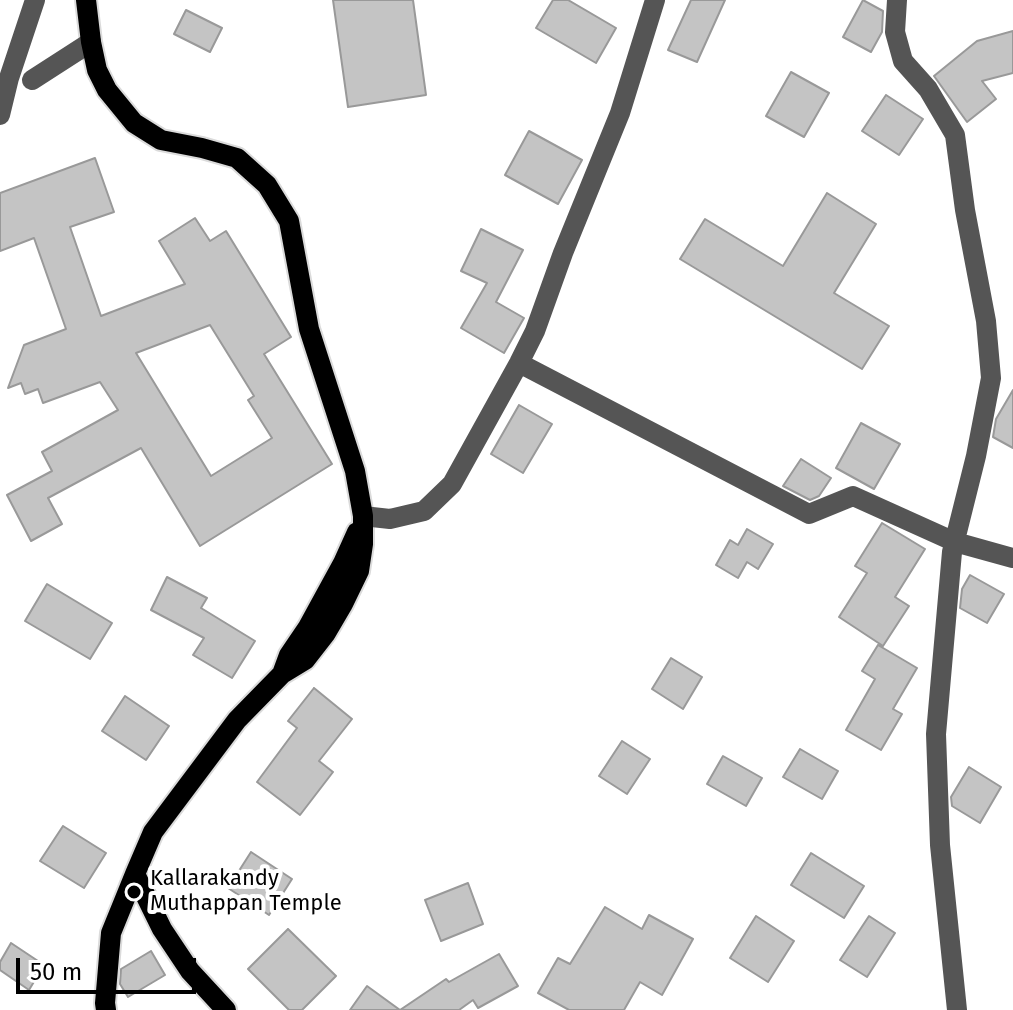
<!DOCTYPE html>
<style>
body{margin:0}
#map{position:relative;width:1013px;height:1010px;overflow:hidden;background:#fff;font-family:"Fira Sans",sans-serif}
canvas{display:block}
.scale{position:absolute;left:16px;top:958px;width:180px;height:36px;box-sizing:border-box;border:4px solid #000;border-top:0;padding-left:10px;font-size:24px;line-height:28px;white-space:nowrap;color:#000;-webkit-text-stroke:6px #fff;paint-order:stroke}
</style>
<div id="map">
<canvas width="1013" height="1010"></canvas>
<div class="scale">50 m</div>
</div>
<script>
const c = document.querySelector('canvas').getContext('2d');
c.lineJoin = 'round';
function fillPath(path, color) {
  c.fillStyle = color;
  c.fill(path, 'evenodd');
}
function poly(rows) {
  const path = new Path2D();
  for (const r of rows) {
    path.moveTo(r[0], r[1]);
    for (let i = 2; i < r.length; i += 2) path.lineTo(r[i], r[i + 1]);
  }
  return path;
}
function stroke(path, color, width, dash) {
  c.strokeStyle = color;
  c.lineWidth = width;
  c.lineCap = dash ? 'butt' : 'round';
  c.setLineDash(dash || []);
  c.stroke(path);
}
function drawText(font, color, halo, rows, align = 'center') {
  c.font = font + ' "Fira Sans",sans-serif';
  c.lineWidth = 8;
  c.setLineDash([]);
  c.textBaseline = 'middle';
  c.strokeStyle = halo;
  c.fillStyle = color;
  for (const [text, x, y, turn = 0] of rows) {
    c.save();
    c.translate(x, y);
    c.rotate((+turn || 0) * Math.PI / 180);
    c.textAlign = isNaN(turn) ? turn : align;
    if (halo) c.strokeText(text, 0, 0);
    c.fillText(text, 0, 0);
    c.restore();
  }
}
const building = poly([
 [333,0,413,0,426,95,348,107,333,0],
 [553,0,568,0,616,28,596,63,536,28,553,0],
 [691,0,725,0,697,62,668,50,691,0],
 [863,0,883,11,882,32,871,52,843,37,863,0],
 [186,10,222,28,210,52,174,34,186,10],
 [1013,31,1013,73,982,81,996,99,967,122,934,76,977,41,1013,31],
 [791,72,829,93,804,137,766,116,791,72],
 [886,95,923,119,899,155,862,131,886,95],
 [529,131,582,160,558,204,505,175,529,131],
 [95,158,114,212,70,227,101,316,185,284,159,241,195,218,210,241,226,231,291,337,264,354,332,464,200,546,141,448,48,498,62,524,31,541,7,495,52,471,42,452,118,410,100,382,43,403,38,389,25,394,21,383,8,388,24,345,66,329,34,238,0,251,0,193,95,158],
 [210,325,254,396,248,400,272,438,211,476,136,353,210,325],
 [827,193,876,224,834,293,889,326,862,369,680,259,705,219,783,266,827,193],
 [481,229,523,250,496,302,524,318,504,353,461,328,487,283,461,271,481,229],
 [1013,390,1013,448,993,437,996,419,1013,390],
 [519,405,552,424,523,473,491,454,519,405],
 [861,423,900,444,874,489,836,468,861,423],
 [801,459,831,478,819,496,810,500,783,486,801,459],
 [882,523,925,549,895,597,909,606,883,646,839,617,867,573,855,566,882,523],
 [747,529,773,544,758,569,747,562,738,578,716,565,730,540,738,545,747,529],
 [970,575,1004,594,987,623,960,608,962,589,970,575],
 [167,577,207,598,201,608,255,641,232,678,193,655,204,638,151,610,167,577],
 [47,584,112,623,90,659,25,621,47,584],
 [878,645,917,668,893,709,902,714,881,750,846,730,875,679,862,671,878,645],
 [671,658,702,677,683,709,652,689,671,658],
 [314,688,352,719,319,761,333,772,300,815,257,782,297,728,288,721,314,688],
 [125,696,169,726,146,760,102,731,125,696],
 [622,741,650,759,627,794,599,776,622,741],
 [800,749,838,771,822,799,783,777,800,749],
 [723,756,762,778,746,806,707,784,723,756],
 [969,767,1001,787,980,823,952,806,951,797,969,767],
 [63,826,106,853,84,888,40,861,63,826],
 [251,852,292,879,269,915,228,888,251,852],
 [811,853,864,886,844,918,791,885,811,853],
 [468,883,483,924,441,941,425,900,468,883],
 [605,907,642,929,649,915,693,939,662,995,640,982,624,1010,569,1010,538,993,558,958,570,964,605,907],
 [756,916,794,941,768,982,730,958,756,916],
 [869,916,895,933,867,977,840,960,869,916],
 [288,929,336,976,302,1010,289,1010,248,969,288,929],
 [11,943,44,965,29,990,0,970,0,962,11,943],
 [151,951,165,975,128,997,120,984,121,969,151,951],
 [499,954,518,986,478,1008,473,1000,459,1010,350,1010,367,986,400,1010,446,979,449,982,499,954]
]);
fillPath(building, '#c4c4c4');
stroke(building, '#999', 2);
const major = poly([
 [86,0,91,42,97,70,107,90,134,123,161,140,202,148,237,158,267,185,289,221,309,329,355,471,363,516,363,544,359,571,343,604,326,633,305,660,282,674],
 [106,1010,105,1003,111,933,135,874],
 [226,1010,190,971,162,929,135,874,153,832,237,720,282,674,289,655,308,627,343,563,357,532]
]);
stroke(major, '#dbdbdb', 24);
stroke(poly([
 [897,0,895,32,903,61,928,89,955,135,965,210,986,321,991,378,976,456,952,552,936,734,940,845,957,1010],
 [32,80,91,42],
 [0,115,9,78,35,0],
 [519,363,809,514,853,496,955,542,1013,558],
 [363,516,390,519,424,511,452,484,519,363,535,331,563,253,620,113,655,0]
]), '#555', 20);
stroke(major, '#000', 20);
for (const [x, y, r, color] of [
 [134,892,8,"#000"]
]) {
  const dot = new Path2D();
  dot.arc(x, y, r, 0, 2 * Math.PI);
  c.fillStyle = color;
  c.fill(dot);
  stroke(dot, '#fff', 3);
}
drawText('22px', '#000', '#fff', [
 ["Kallarakandy",150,879],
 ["Muthappan Temple",150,904]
], 'left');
</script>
